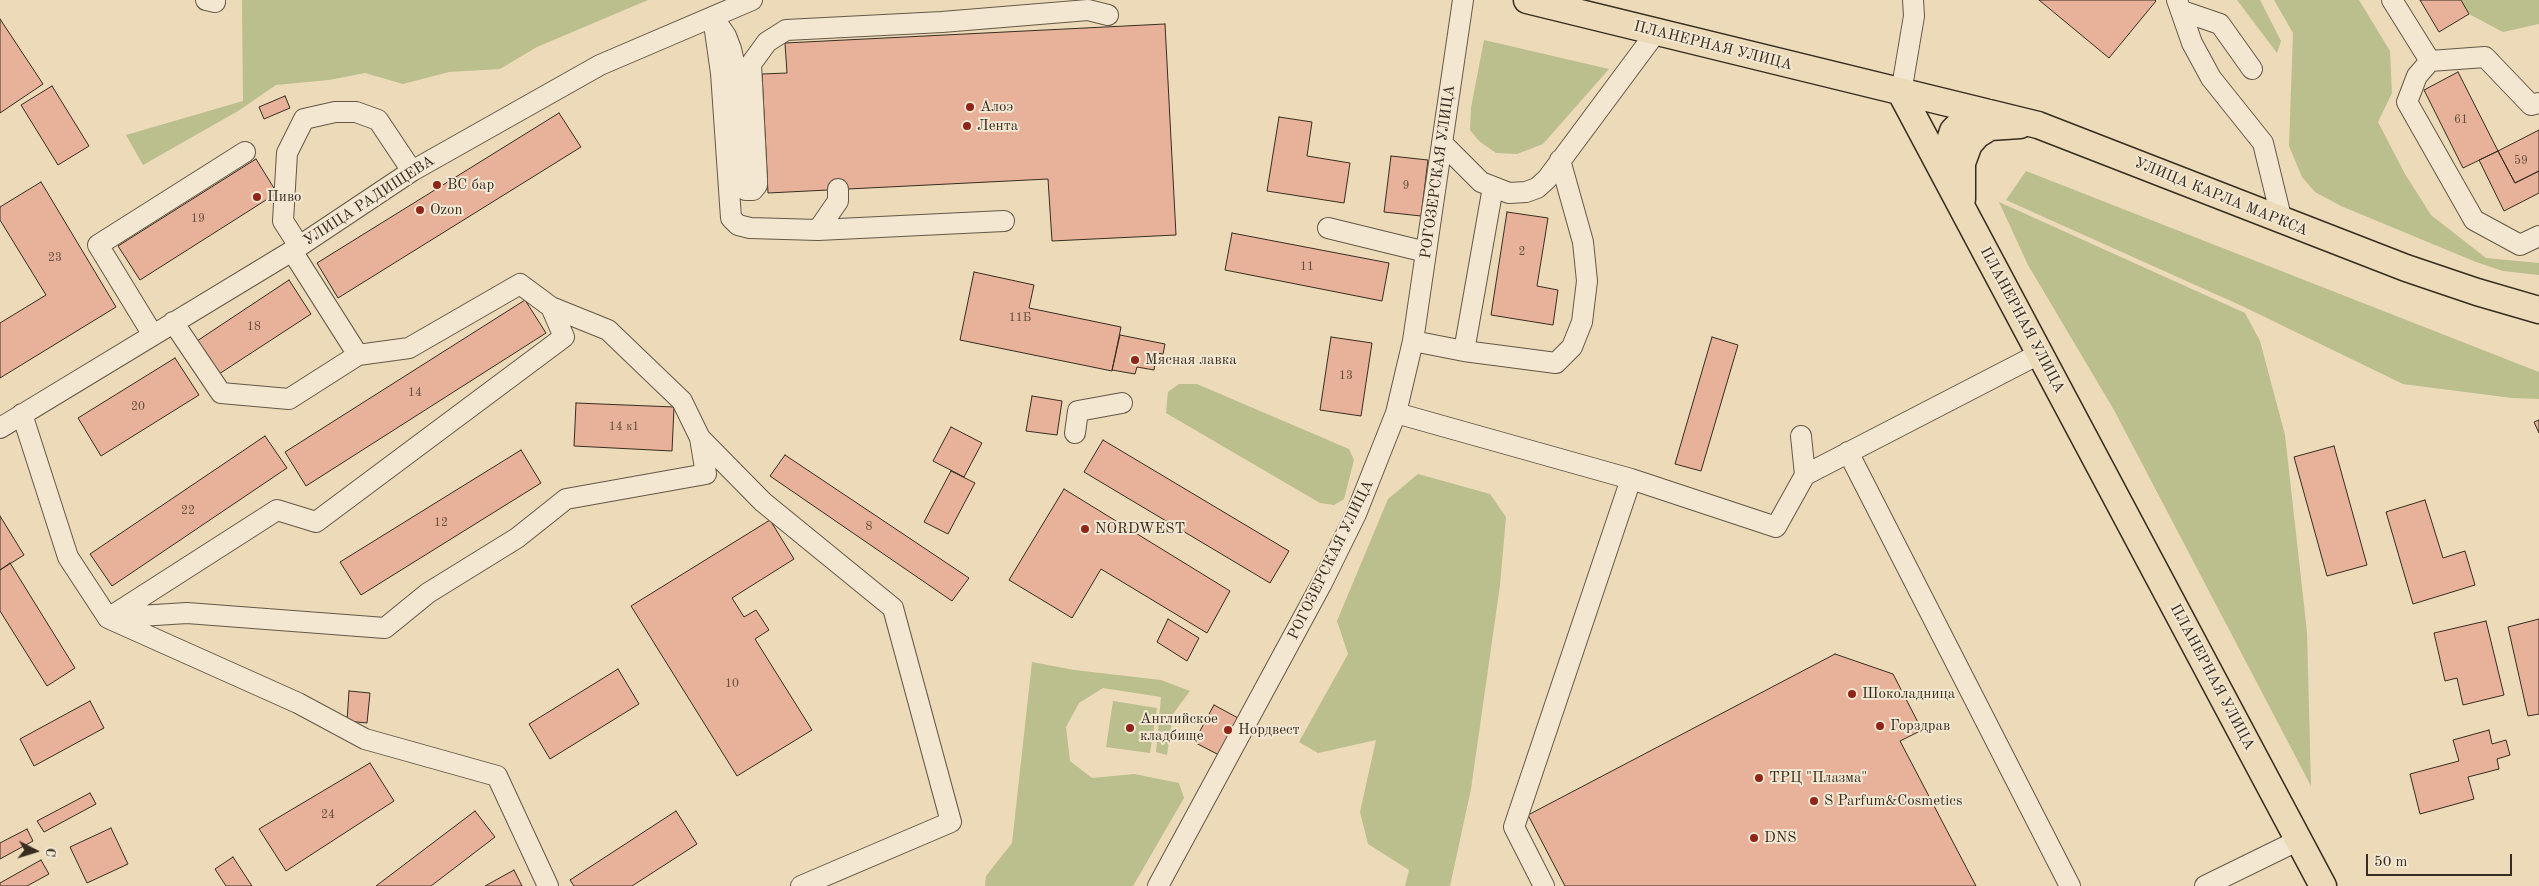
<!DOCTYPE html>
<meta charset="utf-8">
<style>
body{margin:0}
#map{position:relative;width:2539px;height:886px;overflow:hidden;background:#ecdab9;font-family:"Old Standard TT",serif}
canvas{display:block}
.north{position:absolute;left:10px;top:826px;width:50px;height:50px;-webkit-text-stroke:4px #f3e7d2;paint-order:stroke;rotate:95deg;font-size:14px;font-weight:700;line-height:20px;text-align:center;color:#362d20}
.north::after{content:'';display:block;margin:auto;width:18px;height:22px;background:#362d20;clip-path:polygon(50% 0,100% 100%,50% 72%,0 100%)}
.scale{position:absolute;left:2366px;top:854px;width:146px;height:22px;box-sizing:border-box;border:2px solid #362d20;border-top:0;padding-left:6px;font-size:15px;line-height:18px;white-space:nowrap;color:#362d20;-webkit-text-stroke:4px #f3e7d2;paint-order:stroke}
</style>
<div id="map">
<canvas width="2539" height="886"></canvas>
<div class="north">С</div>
<div class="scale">50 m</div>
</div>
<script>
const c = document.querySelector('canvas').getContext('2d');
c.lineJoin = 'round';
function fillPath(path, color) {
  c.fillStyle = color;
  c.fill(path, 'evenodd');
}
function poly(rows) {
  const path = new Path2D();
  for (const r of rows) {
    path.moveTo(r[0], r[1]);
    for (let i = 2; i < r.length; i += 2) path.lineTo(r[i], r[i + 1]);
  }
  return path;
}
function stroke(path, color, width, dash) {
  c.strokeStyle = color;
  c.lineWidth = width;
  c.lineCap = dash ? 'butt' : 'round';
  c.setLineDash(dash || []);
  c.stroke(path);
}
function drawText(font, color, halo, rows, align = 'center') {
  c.font = font + ' "Old Standard TT",serif';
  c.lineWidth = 4;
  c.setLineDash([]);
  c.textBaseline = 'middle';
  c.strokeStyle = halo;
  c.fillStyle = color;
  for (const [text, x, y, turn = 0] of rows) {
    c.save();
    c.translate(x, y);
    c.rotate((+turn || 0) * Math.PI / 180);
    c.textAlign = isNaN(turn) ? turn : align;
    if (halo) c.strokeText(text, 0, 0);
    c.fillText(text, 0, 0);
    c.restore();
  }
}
fillPath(poly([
 [242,0,648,0,537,47,500,69,449,72,403,84,365,73,329,80,276,85,238,111,143,165,126,135,243,101],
 [2237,0,2260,0,2281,41,2277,53],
 [2274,0,2359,0,2390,51,2392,93,2378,122,2405,174,2431,215,2486,258,2539,263,2539,275,2503,271,2476,262,2341,206,2315,192,2302,177,2289,146,2293,33],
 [2461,0,2539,0,2539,24,2503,32,2469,14],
 [1484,40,1609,69,1543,144,1517,154,1496,153,1479,141,1470,130,1471,108],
 [2026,171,2539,372,2539,399,2512,398,2403,384,2242,306,2006,200],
 [1999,202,2245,313,2260,341,2285,435,2307,632,2311,786,2114,410,2028,265],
 [1179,384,1197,384,1349,449,1354,460,1344,499,1334,505,1320,503,1166,413,1168,392],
 [1418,474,1490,494,1506,517,1500,585,1471,789,1450,886,1405,886,1409,870,1368,844,1360,812,1376,740,1318,753,1299,742,1348,654,1337,621,1388,499],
 [1032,662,1074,670,1161,680,1190,691,1173,714,1167,755,1156,752,1161,697,1103,688,1079,703,1066,727,1070,761,1092,778,1134,774,1179,783,1184,798,1133,886,985,886,986,876,1012,843],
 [1113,701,1157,708,1150,753,1106,747]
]), '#bbbe8d');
const building = poly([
 [2039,0,2155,0,2156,1,2109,58,2039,0],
 [2420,0,2461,0,2469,14,2439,32,2420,0],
 [0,19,43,84,0,113,0,19],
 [1165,24,1176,235,1052,241,1048,179,768,193,762,74,787,73,785,43,1165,24],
 [2458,72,2498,151,2463,168,2424,90,2458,72],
 [52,86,89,146,58,165,21,105,52,86],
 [285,96,290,108,264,119,259,107,285,96],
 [559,113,581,147,338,298,317,263,559,113],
 [1279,117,1312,122,1307,156,1350,163,1344,203,1267,191,1279,117],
 [2539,130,2539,171,2515,183,2498,151,2539,130],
 [2498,151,2515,183,2539,171,2539,193,2504,211,2479,160,2498,151],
 [1391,156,1428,160,1421,216,1384,212,1391,156],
 [256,159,277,193,140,280,118,246,256,159],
 [41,182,116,307,0,378,0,323,46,295,0,220,0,207,41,182],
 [1507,212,1548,218,1537,286,1558,290,1553,325,1491,315,1507,212],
 [1232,233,1389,263,1382,301,1225,270,1232,233],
 [974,272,1034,285,1029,308,1121,327,1112,371,960,340,974,272],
 [289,280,311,314,219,374,197,341,289,280],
 [525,300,546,333,306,486,285,452,525,300],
 [1120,335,1165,344,1163,354,1157,353,1154,370,1137,367,1135,374,1112,370,1120,335],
 [1331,337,1372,343,1361,416,1320,410,1331,337],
 [1712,337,1738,345,1701,471,1675,464,1712,337],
 [175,358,199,395,101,456,78,418,175,358],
 [1032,396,1062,401,1057,435,1026,431,1032,396],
 [576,403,674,407,672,451,574,446,576,403],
 [2539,420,2539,433,2534,422,2539,420],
 [951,427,982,443,964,477,933,461,951,427],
 [265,436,287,468,112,586,90,554,265,436],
 [1103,440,1289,551,1270,583,1084,472,1103,440],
 [2334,446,2367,565,2327,576,2294,457,2334,446],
 [521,450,541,483,361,595,340,562,521,450],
 [785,455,969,578,952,601,770,476,785,455],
 [951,471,975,483,948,534,924,522,951,471],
 [1064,489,1230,591,1207,633,1101,569,1072,618,1009,580,1064,489],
 [2425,500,2443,558,2465,551,2475,585,2413,604,2386,512,2425,500],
 [0,516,24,555,0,570,0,516],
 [770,520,794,559,732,598,744,617,756,610,769,630,755,639,812,730,737,776,631,606,770,520],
 [10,563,75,668,47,686,0,611,0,570,10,563],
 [1168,619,1199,638,1187,661,1157,642,1168,619],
 [2539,619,2539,714,2528,716,2508,627,2539,619],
 [2486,621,2504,695,2463,705,2457,678,2445,681,2434,633,2486,621],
 [1835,654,1893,674,1922,730,1900,741,1976,886,1565,886,1528,815,1835,654],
 [618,669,639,704,550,759,529,724,618,669],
 [349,691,370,693,367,723,347,721,349,691],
 [90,701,104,728,34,766,20,739,90,701],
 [1214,705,1238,718,1219,755,1194,742,1214,705],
 [2489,730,2492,744,2506,740,2510,755,2497,759,2499,769,2468,777,2474,799,2420,814,2410,774,2459,761,2453,740,2489,730],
 [370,763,394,801,286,871,259,829,370,763],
 [90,793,96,804,44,832,37,821,90,793],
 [475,811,495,837,431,886,376,886,475,811],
 [676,811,697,844,632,886,574,886,570,880,676,811],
 [111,828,128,864,87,883,70,847,111,828],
 [27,829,33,841,0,859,0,843,27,829],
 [233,857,252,886,226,886,215,869,233,857],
 [41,860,49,874,27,886,0,886,0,883,41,860],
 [514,870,522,886,485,886,514,870]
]);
fillPath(building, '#e8b29a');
stroke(building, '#362d20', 1);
const minor = poly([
 [206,0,215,2,215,0],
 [2177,0,2192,43,2211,78,2263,143,2282,221],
 [2392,0,2430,61,2417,76,2407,102,2474,220,2520,245,2539,236],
 [2182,11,2220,24,2252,69],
 [2430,61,2485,57,2531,105,2539,103],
 [1901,93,1914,16,1913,0],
 [1442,143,1481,182,1509,193,1526,192,1537,188,1547,179,1657,31],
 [1493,187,1464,351,1556,363,1572,347,1582,322,1587,281,1583,242,1560,160],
 [838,189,838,201,818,230,750,228,738,225,731,218,721,73,713,17,726,36,731,49,735,67,743,184,746,190,753,190,757,185,757,179,751,64,767,42,786,30,942,22,1088,10,1108,15],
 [1328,228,1426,252],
 [818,230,1004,221],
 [299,246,283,221,287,153,304,119,335,112,356,112,378,120,412,171],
 [292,251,358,355],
 [153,335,98,245,245,152],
 [1413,341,1464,351],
 [1396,413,1631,479,1776,527,1805,475,2039,354],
 [22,414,68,557,108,618,298,703,365,739,497,776,548,886],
 [0,428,292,251,412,171,600,65,752,0],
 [1075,433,1078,411,1122,403],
 [1801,436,1805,475],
 [700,438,763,502,893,608,951,822,801,886],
 [1848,452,2070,886],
 [110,617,277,510,316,522,564,337,551,307],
 [108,618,187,613,385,628,428,593,517,538,566,499,706,474,700,438,682,401,608,330,551,307,520,284,409,348,358,355,289,399,221,393,173,322],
 [1158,886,1322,583,1356,514,1396,413,1413,341,1463,0],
 [1544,886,1514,827,1631,479],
 [2205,886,2299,840]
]);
const major = poly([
 [1527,0,2038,125,2406,268,2477,292,2539,310],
 [1901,93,2323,886],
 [1949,177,1944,159,1953,131,1968,116,1985,112],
 [1962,199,1962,163,1969,144,1977,135,1990,127,2020,125]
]);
stroke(minor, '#645846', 22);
stroke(major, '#362d20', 29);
stroke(minor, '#f3e7d2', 20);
stroke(major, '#ecdab9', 26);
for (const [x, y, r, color] of [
 [970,107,5,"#8f2418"],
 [967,126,5,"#8f2418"],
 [437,185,5,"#8f2418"],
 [257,197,5,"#8f2418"],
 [420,210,5,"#8f2418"],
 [1135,360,5,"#8f2418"],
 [1085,529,5,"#8f2418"],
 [1852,694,5,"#8f2418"],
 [1880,726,5,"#8f2418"],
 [1130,728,5,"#8f2418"],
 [1228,730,5,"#8f2418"],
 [1759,778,5,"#8f2418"],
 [1814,801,5,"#8f2418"],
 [1754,838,5,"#8f2418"]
]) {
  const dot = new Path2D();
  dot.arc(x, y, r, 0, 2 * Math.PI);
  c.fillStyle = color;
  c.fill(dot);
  stroke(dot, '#f3e7d2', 2);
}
drawText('12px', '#624e3e', null, [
 ["61",2461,120],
 ["59",2521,161],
 ["9",1406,186],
 ["19",198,219],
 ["2",1522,252],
 ["23",55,258],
 ["11",1307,267],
 ["11Б",1020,318],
 ["18",254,327],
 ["13",1346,376],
 ["14",415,393],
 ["20",138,407],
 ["14 к1",624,427],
 ["22",188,511],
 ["12",441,523],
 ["8",869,527],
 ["10",732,684],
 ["24",328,815]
]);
drawText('15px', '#362d20', '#f3e7d2', [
 ["ПЛАНЕРНАЯ УЛИЦА",1713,46,14],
 ["РОГОЗЕРСКАЯ УЛИЦА",1438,172,-82],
 ["УЛИЦА КАРЛА МАРКСА",2221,197,22],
 ["УЛИЦА РАДИЩЕВА",369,201,-33],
 ["ПЛАНЕРНАЯ УЛИЦА",2022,320,62],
 ["РОГОЗЕРСКАЯ УЛИЦА",1331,560,-64],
 ["ПЛАНЕРНАЯ УЛИЦА",2212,677,62]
]);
drawText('15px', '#362d20', '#f3e7d2', [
 ["Алоэ",980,107],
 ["Лента",977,126],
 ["BC бар",447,185],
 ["Пиво",267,197],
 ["Ozon",430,210],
 ["Мясная лавка",1145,360],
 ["NORDWEST",1095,529],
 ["Шоколадница",1862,694],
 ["Английское",1140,719],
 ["кладбище",1140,736],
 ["Горздрав",1890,726],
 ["Нордвест",1238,730],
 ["ТРЦ \"Плазма\"",1769,778],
 ["S Parfum&Cosmetics",1824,801],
 ["DNS",1764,838]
], 'left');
</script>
